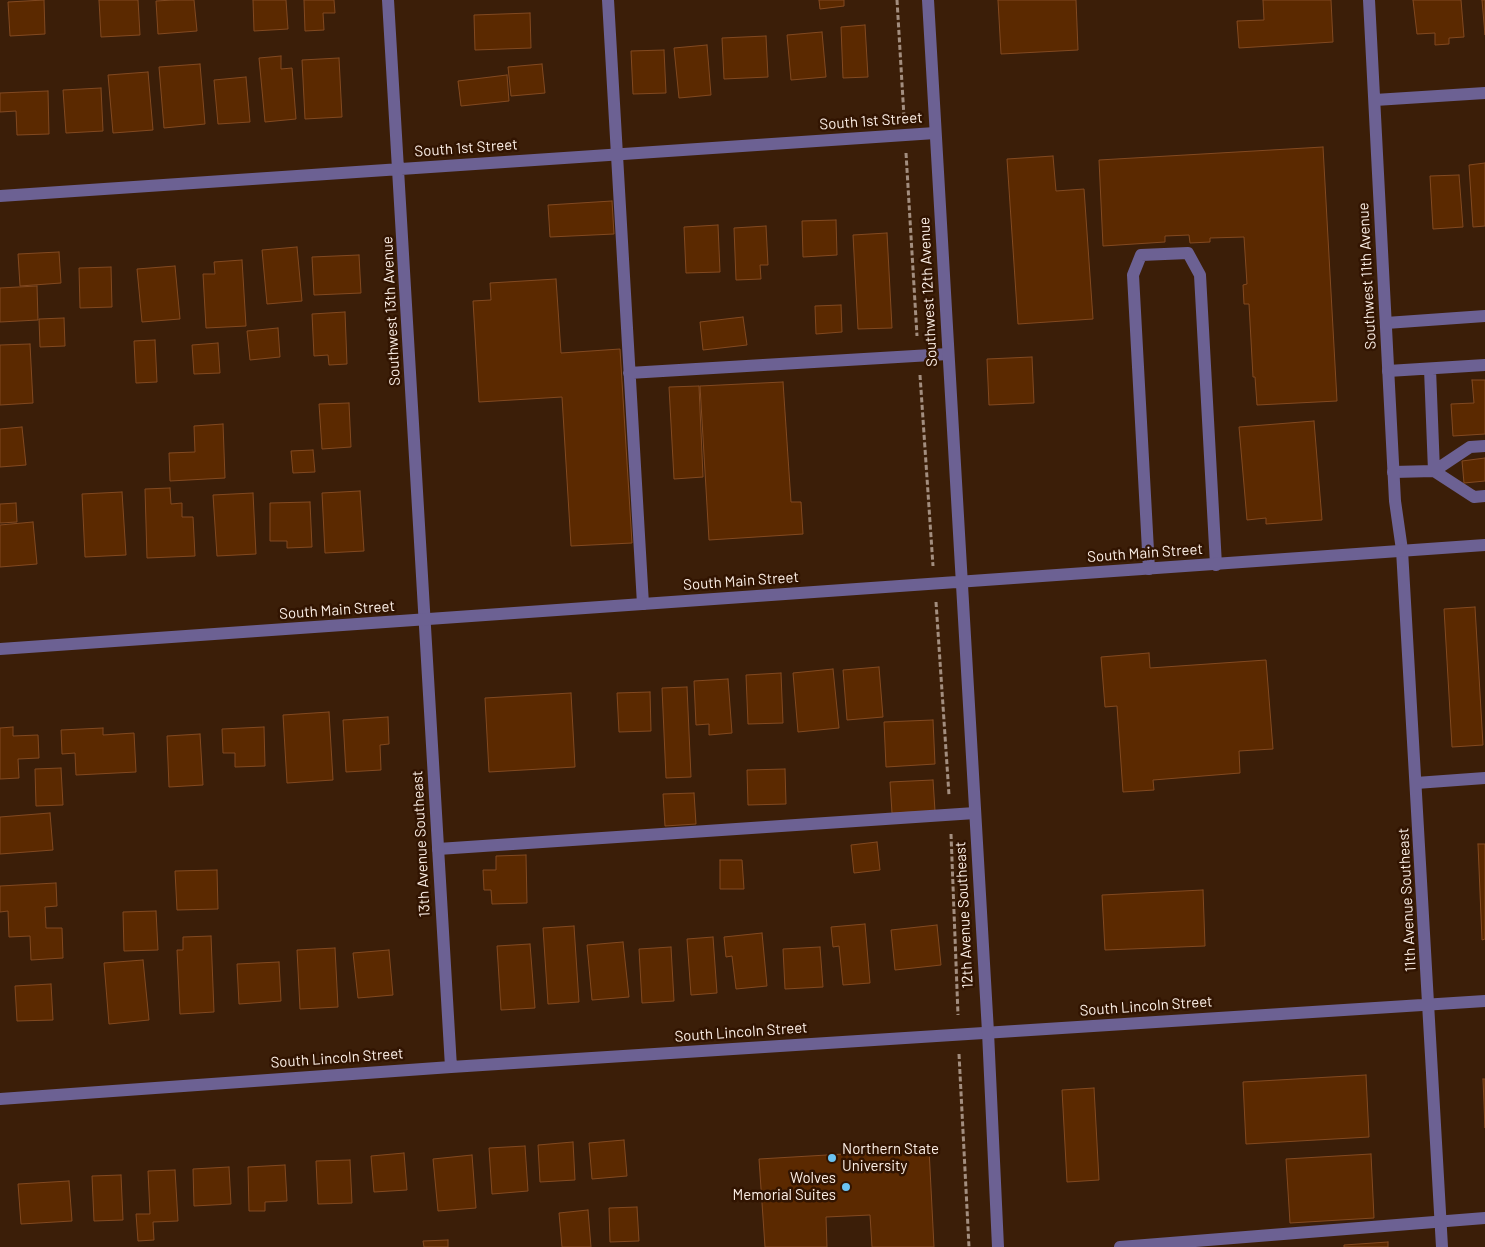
<!DOCTYPE html>
<style>
body{margin:0}
canvas{display:block;background:#3b1e08}
</style>
<canvas width="1485" height="1247"></canvas>
<script>
const c = document.querySelector('canvas').getContext('2d');
c.lineJoin = 'round';
function fillPath(path, color) {
  c.fillStyle = color;
  c.fill(path, 'evenodd');
}
function poly(rows) {
  const path = new Path2D();
  for (const r of rows) {
    path.moveTo(r[0], r[1]);
    for (let i = 2; i < r.length; i += 2) path.lineTo(r[i], r[i + 1]);
  }
  return path;
}
function stroke(path, color, width, dash) {
  c.strokeStyle = color;
  c.lineWidth = width;
  c.lineCap = dash ? 'butt' : 'round';
  c.setLineDash(dash || []);
  c.stroke(path);
}
function drawText(font, color, halo, rows, align = 'center') {
  c.font = font + ' Barlow,sans-serif';
  c.lineWidth = 5;
  c.setLineDash([]);
  c.textBaseline = 'middle';
  c.strokeStyle = halo;
  c.fillStyle = color;
  for (const [text, x, y, turn = 0] of rows) {
    c.save();
    c.translate(x, y);
    c.rotate((+turn || 0) * Math.PI / 180);
    c.textAlign = isNaN(turn) ? turn : align;
    if (halo) c.strokeText(text, 0, 0);
    c.fillText(text, 0, 0);
    c.restore();
  }
}
const building = poly([
 [44,0,45,34,10,36,8,2,44,0],
 [99,0,138,0,140,35,101,37,99,0],
 [173,0,194,0,197,31,158,34,156,1,173,0],
 [253,0,286,0,288,29,254,31,253,0],
 [304,0,334,0,335,13,323,13,324,30,305,31,304,0],
 [819,0,844,0,844,6,820,9,819,0],
 [998,0,1076,0,1078,50,1001,54,998,0],
 [1263,0,1331,0,1333,42,1239,48,1237,21,1264,20,1263,0],
 [1413,0,1461,0,1464,37,1449,38,1449,44,1435,45,1435,33,1417,34,1413,0],
 [1482,0,1485,0,1485,35,1482,0],
 [530,13,531,48,475,50,474,15,530,13],
 [865,25,868,77,843,78,841,27,865,25],
 [822,32,826,77,791,80,787,35,822,32],
 [766,36,768,77,724,79,722,38,766,36],
 [707,45,711,95,679,98,674,48,707,45],
 [664,50,666,93,633,94,631,51,664,50],
 [281,56,281,69,292,68,296,119,265,122,259,58,281,56],
 [339,58,342,117,305,119,302,60,339,58],
 [200,64,205,124,164,128,159,67,200,64],
 [542,64,545,93,511,96,508,67,542,64],
 [148,72,153,130,113,133,108,75,148,72],
 [507,75,509,101,461,106,458,81,507,75],
 [246,77,250,122,218,124,214,80,246,77],
 [101,88,103,131,66,133,63,90,101,88],
 [48,91,49,134,17,135,16,111,0,112,0,93,48,91],
 [1323,147,1337,401,1257,405,1255,377,1253,377,1249,304,1244,304,1243,285,1247,284,1244,237,1210,238,1210,242,1190,243,1189,235,1165,236,1165,242,1103,246,1099,160,1323,147],
 [1053,156,1056,191,1084,189,1093,319,1018,324,1007,159,1053,156],
 [1485,163,1485,226,1473,227,1469,165,1485,163],
 [1459,175,1463,227,1433,229,1430,176,1459,175],
 [612,201,614,234,550,237,548,205,612,201],
 [836,220,837,255,803,257,802,221,836,220],
 [718,225,720,272,686,273,684,227,718,225],
 [766,226,768,265,760,265,761,279,736,280,734,228,766,226],
 [887,233,892,328,858,329,853,235,887,233],
 [297,247,302,301,267,304,262,250,297,247],
 [59,252,61,283,20,286,18,254,59,252],
 [359,255,361,293,314,295,312,257,359,255],
 [242,260,246,326,206,328,203,274,215,274,214,262,242,260],
 [175,266,180,319,142,322,137,269,175,266],
 [111,267,112,307,80,308,79,268,111,267],
 [556,279,561,353,620,349,632,543,571,546,562,397,479,402,473,301,491,300,490,283,556,279],
 [37,286,38,320,0,322,0,288,37,286],
 [841,305,842,332,816,334,815,306,841,305],
 [345,312,347,364,329,365,328,355,314,356,312,314,345,312],
 [743,317,747,345,703,350,700,322,743,317],
 [64,318,65,346,40,347,39,319,64,318],
 [278,328,280,357,250,360,247,331,278,328],
 [155,340,157,382,136,383,134,341,155,340],
 [218,343,220,373,194,374,192,345,218,343],
 [30,344,33,403,0,405,0,345,30,344],
 [1032,357,1034,403,989,405,987,359,1032,357],
 [1472,380,1485,380,1485,434,1453,436,1451,404,1474,403,1472,380],
 [783,382,791,502,801,502,803,534,709,540,700,386,783,382],
 [699,386,703,477,674,479,669,387,699,386],
 [349,403,351,447,322,449,319,404,349,403],
 [1314,421,1322,520,1266,524,1266,518,1247,520,1239,427,1314,421],
 [223,424,225,478,170,481,169,453,195,452,194,426,223,424],
 [22,427,26,465,0,467,0,429,22,427],
 [313,450,315,472,293,473,291,451,313,450],
 [1485,458,1485,481,1464,483,1462,461,1485,458],
 [170,488,171,504,182,503,182,517,193,517,195,556,147,558,145,489,170,488],
 [360,491,364,551,325,553,322,493,360,491],
 [122,492,126,555,85,557,82,494,122,492],
 [253,493,256,554,217,556,213,495,253,493],
 [310,502,312,547,287,548,287,541,270,541,270,503,310,502],
 [16,503,17,522,0,523,0,504,16,503],
 [33,522,37,564,0,567,0,525,33,522],
 [1475,607,1483,745,1452,747,1444,609,1475,607],
 [1149,653,1150,668,1266,660,1273,749,1239,751,1240,773,1153,780,1154,790,1123,792,1117,706,1105,707,1101,657,1149,653],
 [879,667,883,717,847,720,843,670,879,667],
 [833,669,839,728,798,732,793,673,833,669],
 [781,673,783,723,748,724,746,675,781,673],
 [728,679,732,733,709,735,709,724,696,725,694,681,728,679],
 [687,687,691,777,666,778,662,688,687,687],
 [650,692,651,731,619,732,617,693,650,692],
 [571,693,575,767,489,772,485,698,571,693],
 [329,712,333,780,287,783,283,715,329,712],
 [388,717,389,744,380,745,381,770,346,772,343,720,388,717],
 [933,720,935,764,886,767,884,722,933,720],
 [13,727,13,736,38,735,39,758,18,759,19,778,0,779,0,728,13,727],
 [264,727,265,766,235,767,235,753,223,753,222,729,264,727],
 [103,728,103,735,134,733,136,772,76,775,75,753,62,754,61,730,103,728],
 [200,734,203,785,169,787,167,736,200,734],
 [61,768,63,805,36,806,35,769,61,768],
 [785,769,786,804,748,805,747,770,785,769],
 [933,780,935,811,892,813,890,782,933,780],
 [694,793,696,824,665,826,663,794,694,793],
 [50,813,53,850,0,854,0,817,50,813],
 [877,842,880,870,854,873,851,845,877,842],
 [1478,844,1485,844,1485,939,1482,940,1478,844],
 [526,855,527,903,492,904,491,890,484,890,483,870,496,870,496,856,526,855],
 [720,860,742,860,744,889,720,889,720,860],
 [217,870,218,909,177,910,175,871,217,870],
 [56,883,57,906,45,907,46,928,62,928,63,958,31,960,30,936,9,937,8,911,0,912,0,886,56,883],
 [1203,890,1205,946,1105,950,1102,895,1203,890],
 [156,911,158,950,124,951,123,912,156,911],
 [865,924,870,983,843,985,839,946,833,947,831,927,865,924],
 [937,925,941,965,895,970,891,930,937,925],
 [574,926,579,1002,548,1004,543,928,574,926],
 [762,933,767,986,736,989,732,956,726,957,724,937,762,933],
 [211,936,214,1012,180,1014,177,950,183,950,183,937,211,936],
 [713,937,717,993,691,995,687,939,713,937],
 [623,942,629,997,592,1000,587,945,623,942],
 [530,944,535,1008,501,1010,497,946,530,944],
 [671,947,674,1001,642,1003,639,949,671,947],
 [820,947,823,987,785,989,783,949,820,947],
 [335,948,338,1007,300,1009,297,950,335,948],
 [389,950,393,995,358,998,353,953,389,950],
 [143,960,149,1020,109,1024,104,963,143,960],
 [279,962,281,1001,239,1004,237,964,279,962],
 [51,984,53,1020,17,1021,15,986,51,984],
 [1366,1075,1369,1137,1246,1144,1243,1082,1366,1075],
 [1483,1079,1485,1079,1485,1128,1483,1079],
 [1094,1088,1099,1180,1067,1182,1062,1090,1094,1088],
 [624,1140,627,1176,592,1179,589,1143,624,1140],
 [573,1142,575,1180,540,1182,538,1145,573,1142],
 [525,1146,528,1191,492,1194,489,1148,525,1146],
 [929,1149,934,1247,872,1247,870,1215,826,1217,827,1247,765,1247,759,1159,929,1149],
 [404,1153,407,1190,374,1192,371,1156,404,1153],
 [1371,1154,1374,1218,1290,1223,1286,1159,1371,1154],
 [472,1155,476,1208,438,1211,433,1159,472,1155],
 [350,1160,352,1203,318,1204,316,1161,350,1160],
 [285,1165,287,1201,265,1202,265,1211,249,1211,248,1167,285,1165],
 [229,1167,231,1204,194,1206,193,1169,229,1167],
 [175,1170,178,1221,153,1222,154,1240,138,1241,136,1214,150,1214,148,1171,175,1170],
 [121,1175,123,1220,94,1221,92,1176,121,1175],
 [69,1181,72,1221,21,1224,18,1184,69,1181],
 [637,1207,639,1241,610,1242,609,1208,637,1207],
 [588,1210,591,1247,562,1247,559,1213,588,1210],
 [448,1240,448,1247,424,1247,423,1241,448,1240],
 [1388,1242,1388,1247,1344,1247,1344,1245,1388,1242]
]);
fillPath(building, '#5b2900');
stroke(building, '#824920', 1);
stroke(poly([
 [897,0,904,117],
 [906,153,917,336],
 [920,375,933,566],
 [936,602,949,795],
 [951,834,958,1015],
 [959,1054,969,1247]
]), '#a38e7f', 3, [5, 2.5]);
stroke(poly([
 [608,0,643,604],
 [1386,323,1485,316],
 [1388,371,1485,365],
 [629,373,948,354],
 [1485,446,1470,447,1434,471,1474,497,1485,496],
 [1393,472,1434,471,1430,369],
 [1149,569,1133,275,1141,255,1188,253,1200,275,1216,565],
 [1416,783,1485,778],
 [438,849,975,813],
 [1120,1247,1485,1218]
]), '#6c6193', 12);
stroke(poly([
 [388,0,451,1067],
 [1369,0,1395,501,1402,550,1442,1247],
 [1375,100,1485,93],
 [0,196,935,133],
 [0,1099,451,1067,1485,1001]
]), '#6c6193', 12);
stroke(poly([
 [928,0,988,1032,998,1247],
 [0,649,1485,545]
]), '#6c6193', 12);
for (const [x, y, r, color] of [
 [832,1158,5,"#6bc3f2"],
 [846,1187,5,"#6bc3f2"]
]) {
  const dot = new Path2D();
  dot.arc(x, y, r, 0, 2 * Math.PI);
  c.fillStyle = color;
  c.fill(dot);
  stroke(dot, '#311401', 2);
}
drawText('15px', '#fcefe6', '#311401', [
 ["South 1st Street",871,121,-4],
 ["South 1st Street",466,148,-4],
 ["Southwest 11th Avenue",1367,276,-93],
 ["Southwest 12th Avenue",928,292,-93],
 ["Southwest 13th Avenue",391,311,-93],
 ["South Main Street",1145,553,-4],
 ["South Main Street",741,581,-4],
 ["South Main Street",337,610,-4],
 ["13th Avenue Southeast",421,844,-93],
 ["11th Avenue Southeast",1407,900,-93],
 ["12th Avenue Southeast",964,915,-93],
 ["South Lincoln Street",1146,1006,-4],
 ["South Lincoln Street",741,1032,-4],
 ["South Lincoln Street",337,1058,-4]
]);
drawText('15px', '#fcefe6', '#311401', [
 ["Northern State",842,1149],
 ["University",842,1166],
 ["Wolves",836,1178,"right"],
 ["Memorial Suites",836,1195,"right"]
], 'left');
</script>
